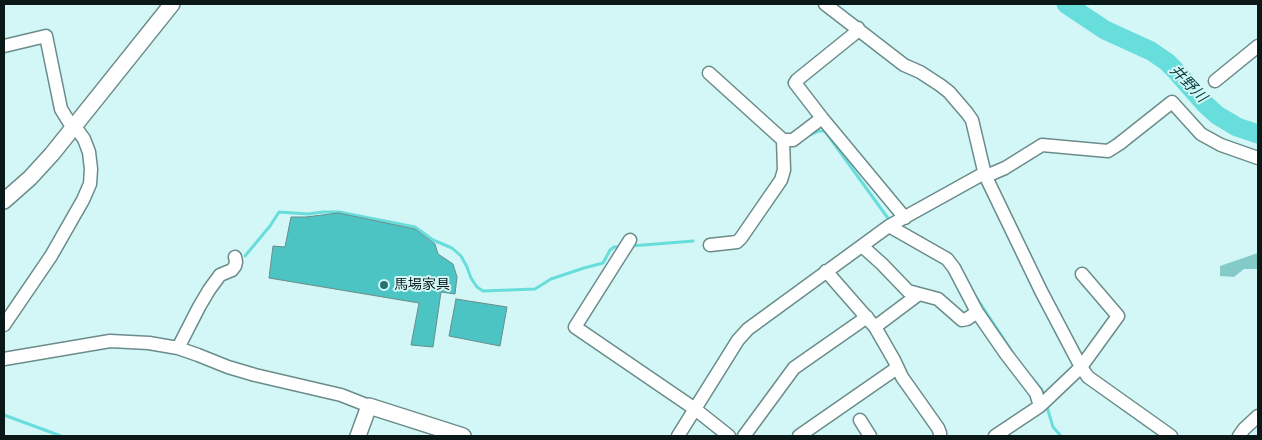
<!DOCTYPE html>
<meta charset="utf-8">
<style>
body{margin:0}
#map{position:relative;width:1262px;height:440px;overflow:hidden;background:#d2f7f6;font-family:Bitter,serif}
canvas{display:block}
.frame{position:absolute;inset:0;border:5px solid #0b1818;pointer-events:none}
</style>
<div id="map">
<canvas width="1262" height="440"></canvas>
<div class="frame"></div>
</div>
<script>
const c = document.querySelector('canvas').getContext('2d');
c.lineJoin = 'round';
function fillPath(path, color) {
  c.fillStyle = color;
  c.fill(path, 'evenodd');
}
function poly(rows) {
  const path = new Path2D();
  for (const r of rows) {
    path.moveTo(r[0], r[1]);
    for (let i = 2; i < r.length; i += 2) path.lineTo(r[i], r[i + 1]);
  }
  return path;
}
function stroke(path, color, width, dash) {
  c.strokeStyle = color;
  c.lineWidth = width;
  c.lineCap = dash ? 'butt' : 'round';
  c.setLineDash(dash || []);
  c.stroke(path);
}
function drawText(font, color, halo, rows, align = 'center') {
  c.font = font + ' Bitter,"Noto Sans JP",serif';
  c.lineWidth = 4;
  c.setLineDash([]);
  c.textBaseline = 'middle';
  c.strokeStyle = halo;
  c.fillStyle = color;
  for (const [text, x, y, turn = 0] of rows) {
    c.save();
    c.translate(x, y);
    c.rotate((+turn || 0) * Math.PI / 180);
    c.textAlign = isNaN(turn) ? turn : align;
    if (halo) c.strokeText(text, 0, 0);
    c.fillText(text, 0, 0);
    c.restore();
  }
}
fillPath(poly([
 [1258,253,1258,269,1244,269,1234,277,1220,276,1220,266]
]), '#84cac9');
stroke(poly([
 [810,135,819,131,824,131,827,134,890,221],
 [631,246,693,241],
 [245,256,270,226,279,212,308,214,323,212,339,212,415,227,433,240,452,248,461,256,467,267,471,278,477,287,483,291,535,289,551,279,584,268,603,263,610,250,614,247,620,247],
 [974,294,1015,356],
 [1031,377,1042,390,1044,396],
 [1047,407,1053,427,1061,436],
 [4,415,61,436]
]), '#68dedc', 3);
stroke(poly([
 [1066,4,1105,30,1151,51,1167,62,1175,70,1204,103,1217,115,1237,127,1258,134]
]), '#68dedc', 19);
const building = poly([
 [338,213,415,229,435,244,438,254,453,264,457,277,455,294,441,292,433,347,411,345,419,303,269,278,273,246,285,247,291,217,306,217,338,213],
 [456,299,507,307,500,346,449,336,456,299]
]);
fillPath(building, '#4bc4c3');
stroke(building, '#6a8c8b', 1);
const minor = poly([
 [825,4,904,65,920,72,940,85,949,92,967,113,972,120,985,175,1041,291,1081,367,1088,377,1171,436],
 [858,28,854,34,797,80,795,83,822,118,905,218],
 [4,46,46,36,61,109,69,122,79,132,84,139,89,152,91,169,90,184,83,200,51,256,4,325],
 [709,73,783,140,793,140,822,118],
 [1215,81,1258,46],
 [889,226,947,259,954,268,977,312,1006,354,1036,393,1040,406],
 [630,240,575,327,695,409,729,436],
 [710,245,737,242,741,238,781,180,784,170,783,140],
 [862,246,882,264,908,291,938,299,962,320,967,319,977,312],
 [826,271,875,327,894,360,902,377,938,428,940,433,940,436],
 [875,327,919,294],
 [178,348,199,307,209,290,220,275,232,270,235,266,236,262,235,257],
 [4,359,110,341,149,343,178,348,198,355,228,367,255,375,341,395,369,406],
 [860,420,870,436],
 [678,436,738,340,748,329,889,226,979,176,991,174,1005,168,1042,145,1108,151,1119,144,1172,102,1201,134,1221,145,1258,158],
 [744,436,794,368,867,317],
 [799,436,897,368],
 [995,436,1040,406,1081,367,1118,316,1082,274],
 [1239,436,1244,429,1258,416]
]);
const tertiary = poly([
 [4,201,30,178,52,154,172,4],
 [358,436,369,406,463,436]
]);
stroke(minor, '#6a8c8b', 15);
stroke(tertiary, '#6a8c8b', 18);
stroke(minor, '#fff', 12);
stroke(tertiary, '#fff', 15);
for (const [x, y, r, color] of [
 [384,285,5,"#277171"]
]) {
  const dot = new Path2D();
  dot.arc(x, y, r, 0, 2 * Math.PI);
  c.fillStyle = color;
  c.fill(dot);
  stroke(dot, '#d2f7f6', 2);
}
drawText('14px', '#0b1818', '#d2f7f6', [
 ["馬場家具",394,285]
], 'left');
drawText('italic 15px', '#0d4443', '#d2f7f6', [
 ["井野川",1188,84,46]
]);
</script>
